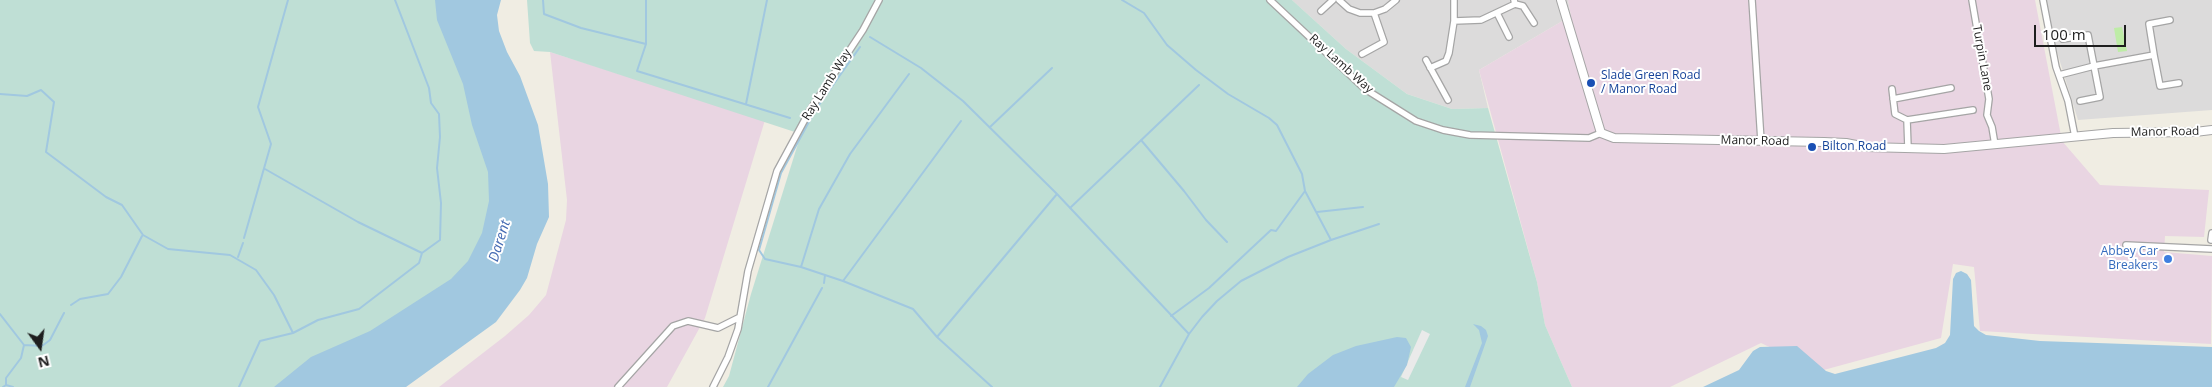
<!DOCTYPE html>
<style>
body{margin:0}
#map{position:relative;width:2212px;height:387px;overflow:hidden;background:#f0ede3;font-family:"Open Sans",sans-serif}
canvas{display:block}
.north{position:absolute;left:15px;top:322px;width:50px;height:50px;-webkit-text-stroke:4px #fff;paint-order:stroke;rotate:166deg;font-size:14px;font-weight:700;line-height:20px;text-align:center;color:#1e1e1e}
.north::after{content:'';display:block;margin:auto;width:18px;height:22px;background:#1e1e1e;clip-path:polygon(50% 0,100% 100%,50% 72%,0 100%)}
.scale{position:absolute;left:2034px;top:25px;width:92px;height:22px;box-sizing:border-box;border:2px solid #1e1e1e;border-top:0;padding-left:6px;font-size:15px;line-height:18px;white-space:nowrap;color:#1e1e1e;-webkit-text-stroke:4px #fff;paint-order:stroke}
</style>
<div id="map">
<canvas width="2212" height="387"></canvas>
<div class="north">N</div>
<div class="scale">100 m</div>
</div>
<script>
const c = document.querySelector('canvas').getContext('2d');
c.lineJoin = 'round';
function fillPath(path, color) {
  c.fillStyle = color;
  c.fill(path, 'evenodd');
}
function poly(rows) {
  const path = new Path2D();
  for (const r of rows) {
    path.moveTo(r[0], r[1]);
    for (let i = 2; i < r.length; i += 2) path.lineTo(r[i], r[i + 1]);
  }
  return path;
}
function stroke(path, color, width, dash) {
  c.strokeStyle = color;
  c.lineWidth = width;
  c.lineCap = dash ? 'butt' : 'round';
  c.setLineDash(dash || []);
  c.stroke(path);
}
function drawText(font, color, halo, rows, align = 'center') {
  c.font = font + ' "Open Sans",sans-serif';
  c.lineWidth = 4;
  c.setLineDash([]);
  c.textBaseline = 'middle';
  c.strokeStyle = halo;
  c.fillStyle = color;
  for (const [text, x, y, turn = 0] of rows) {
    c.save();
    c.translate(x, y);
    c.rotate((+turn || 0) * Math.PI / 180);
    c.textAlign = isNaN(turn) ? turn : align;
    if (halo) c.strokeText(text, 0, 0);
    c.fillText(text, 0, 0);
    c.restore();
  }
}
fillPath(poly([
 [1292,0,1568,0,1571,16,1479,70,1488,108,1452,109,1407,94,1346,49],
 [2041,0,2212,0,2212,110,2078,120]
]), '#dcdbdb');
fillPath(poly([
 [1568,0,2035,0,2062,141,2100,185,2209,190,2204,237,2165,236,2164,252,2212,256,2211,344,1980,331,1974,267,1953,264,1941,338,1820,371,1761,343,1670,387,1572,387,1545,325,1537,282,1479,70,1571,16],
 [550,52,765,120,705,318,667,387,439,387,505,336,529,315,546,295,566,220,567,200]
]), '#e9d5e2');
fillPath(poly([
 [2122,27,2127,51,2118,52,2114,28]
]), '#beeca6');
fillPath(poly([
 [0,0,475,0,521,154,489,271,312,387,0,387],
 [527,0,1292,0,1346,49,1407,94,1452,109,1488,108,1537,282,1545,325,1572,387,723,387,729,376,751,294,801,134,550,52,534,51,530,43]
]), '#bfdfd5');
fillPath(poly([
 [1422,330,1430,334,1408,380,1401,377]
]), '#eaeaea');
fillPath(poly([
 [435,0,501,0,497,15,499,31,507,52,520,76,538,125,548,184,549,217,537,244,527,278,520,290,496,322,406,387,274,387,311,357,370,331,451,279,468,261,482,233,489,201,488,172,472,125,463,84,437,20],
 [1961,271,1967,274,1971,280,1974,326,1979,331,1986,335,2040,341,2212,347,2212,387,1703,387,1739,370,1753,351,1760,347,1797,346,1826,371,1835,374,1936,348,1945,343,1950,335,1953,279,1956,273],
 [1473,324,1481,326,1486,330,1488,336,1470,387,1465,387,1482,343,1479,330],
 [1397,337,1406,338,1411,347,1407,365,1394,387,1297,387,1308,374,1333,355,1356,346]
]), '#a1c8e0');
stroke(poly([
 [395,0,429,88,431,103,439,114,440,137,437,168,441,203,440,240,422,253],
 [543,0,544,14,581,28,646,44],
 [646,0,646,44,637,71,790,118],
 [1122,0,1144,13,1167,45,1196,70,1228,94,1269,118,1277,125,1302,174,1305,191,1331,240],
 [870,37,921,68,963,101,1057,194,1189,334],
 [860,47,816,109,781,173,759,250,765,259,801,267,843,281,913,309,937,337,992,387],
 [0,94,27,96,41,90,54,102,46,152,106,197,122,205,143,235,168,249,230,255,256,270,274,295,293,333,260,341,239,387],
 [746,104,767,0],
 [990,127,1052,68],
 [1141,140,1184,191,1206,220,1227,242],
 [265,169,358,222,422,253,419,263,359,309,318,320,293,333],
 [1070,208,1199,85],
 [1317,212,1363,207],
 [244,238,271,144,258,107,288,0],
 [238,257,243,243],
 [801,267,819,209,850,154,909,74],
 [843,281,961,121],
 [824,283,825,275],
 [71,305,80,299,108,294,121,277,142,236],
 [0,314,24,345],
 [1171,316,1209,288,1271,230,1276,231,1305,191],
 [937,337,1057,194],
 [6,385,6,378,21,358,24,345,42,346,50,340,64,313],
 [3,387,6,385,13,387],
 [768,387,822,288],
 [1160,387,1189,334,1202,317,1217,301,1241,281,1288,257,1331,240,1379,224]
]), '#a1c8e0', 2);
const minor = poly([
 [1270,0,1365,89,1416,121,1443,130,1470,135,1589,138,1601,133],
 [1339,0,1349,9,1360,13,1374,13,1385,9,1396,0],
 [1752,0,1761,141],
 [1972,0,1989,99,1987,115,1992,127,1995,145],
 [2043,0,2056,67,2068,101,2075,137],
 [1515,4,1523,6,1534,23],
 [1321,11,1333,0],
 [1497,13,1509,37],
 [1454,21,1481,20,1515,4,1514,0],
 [1362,54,1384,42,1374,13],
 [2154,55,2149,24,2170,20],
 [1426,60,1448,100],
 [1430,68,1446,61,1449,53,1454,21,1454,0],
 [2059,75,2094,66,2088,35,2063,39],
 [1892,89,1895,114,1907,120,1908,148],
 [1893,99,1951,88],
 [2080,101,2100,97,2094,66,2154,55,2160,86,2179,83],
 [1907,120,1973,110],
 [2211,240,2212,233],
 [2126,245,2212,249],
 [618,387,673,326,688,321,718,328,740,317],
 [713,387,728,357,738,329,748,271,777,171,810,110,863,30,879,0]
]);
const tertiary = poly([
 [1561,0,1601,133,1614,138,1824,142,1846,143,1866,147,1944,149,2113,133,2195,132,2212,130]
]);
stroke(minor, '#a5a5a5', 8);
stroke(tertiary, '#a5a5a5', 10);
stroke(minor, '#fff', 5.5);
stroke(tertiary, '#fff', 8);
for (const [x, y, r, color] of [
 [1591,83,5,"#1a4fb4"],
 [1812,147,5,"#1a4fb4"],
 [2168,259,5,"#3f7fe0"]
]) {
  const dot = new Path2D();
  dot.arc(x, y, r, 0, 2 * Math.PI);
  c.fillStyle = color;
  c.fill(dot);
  stroke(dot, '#fff', 2);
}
drawText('12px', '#1e1e1e', '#fff', [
 ["Turpin Lane",1982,58,80],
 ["Ray Lamb Way",1341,64,42],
 ["Ray Lamb Way",827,85,-58],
 ["Manor Road",2165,132,-1],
 ["Manor Road",1755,141,1]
]);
drawText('12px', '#164399', '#fff', [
 ["Slade Green Road",1601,76],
 ["/ Manor Road",1601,90],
 ["Bilton Road",1822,147]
], 'left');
drawText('12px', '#366cbe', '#fff', [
 ["Abbey Car",2158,252],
 ["Breakers",2158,266]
], 'right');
drawText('italic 14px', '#456bb3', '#fff', [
 ["Darent",500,241,-73]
]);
</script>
